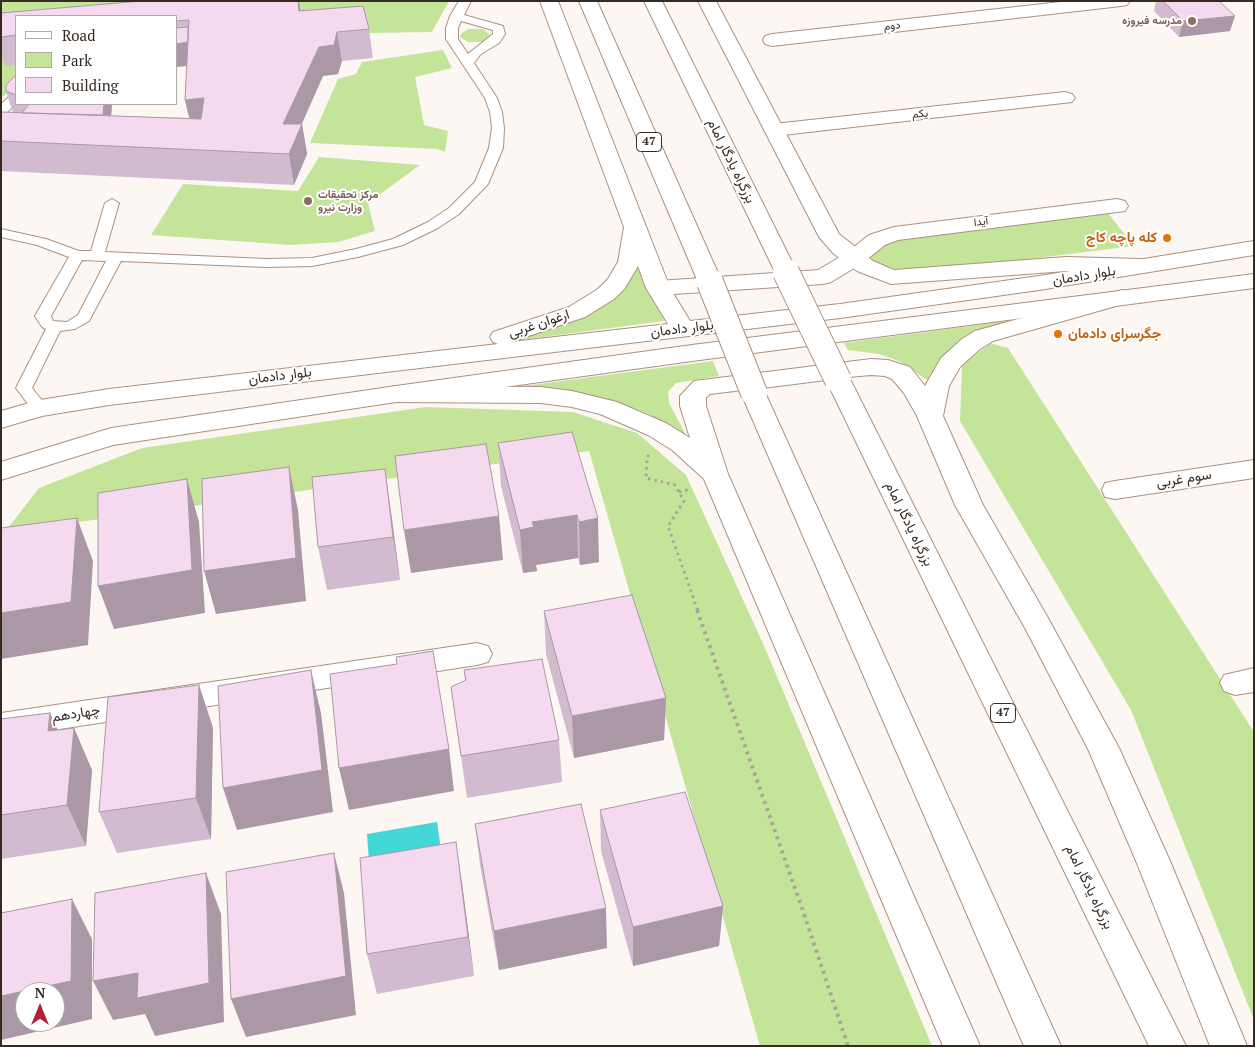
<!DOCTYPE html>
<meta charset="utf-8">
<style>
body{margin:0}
#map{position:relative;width:1255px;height:1047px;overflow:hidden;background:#fdf7f3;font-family:"PT Serif",serif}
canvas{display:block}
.frame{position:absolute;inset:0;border:2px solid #352b23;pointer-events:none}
.legend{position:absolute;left:15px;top:15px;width:162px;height:90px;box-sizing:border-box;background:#fff;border:1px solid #aeaaa7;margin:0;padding:6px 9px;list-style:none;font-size:15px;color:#352b23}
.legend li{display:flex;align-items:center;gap:10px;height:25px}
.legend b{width:25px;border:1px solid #aeaaa7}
.north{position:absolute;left:15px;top:982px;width:50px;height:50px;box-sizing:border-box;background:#fff;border:1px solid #aeaaa7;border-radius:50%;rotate:0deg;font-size:14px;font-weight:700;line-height:20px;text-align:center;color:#352b23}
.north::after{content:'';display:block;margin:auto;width:18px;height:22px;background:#b21f39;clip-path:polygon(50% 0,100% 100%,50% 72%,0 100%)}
</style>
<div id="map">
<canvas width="1255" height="1047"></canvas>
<div class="frame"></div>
<ul class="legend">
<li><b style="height:6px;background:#fff"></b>Road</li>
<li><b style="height:14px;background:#c4e49a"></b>Park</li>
<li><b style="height:14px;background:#f4d9ef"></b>Building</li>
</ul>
<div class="north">N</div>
</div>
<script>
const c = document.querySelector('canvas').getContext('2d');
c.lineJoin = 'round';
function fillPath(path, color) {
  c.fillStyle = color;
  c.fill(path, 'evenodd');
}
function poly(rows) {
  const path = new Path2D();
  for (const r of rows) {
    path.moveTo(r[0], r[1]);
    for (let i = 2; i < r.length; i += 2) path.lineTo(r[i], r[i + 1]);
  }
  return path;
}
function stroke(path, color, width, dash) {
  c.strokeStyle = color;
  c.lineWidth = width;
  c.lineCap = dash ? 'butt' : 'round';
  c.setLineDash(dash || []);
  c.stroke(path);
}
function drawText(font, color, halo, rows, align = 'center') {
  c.font = font + ' "PT Serif",Vazirmatn,serif';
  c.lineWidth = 4;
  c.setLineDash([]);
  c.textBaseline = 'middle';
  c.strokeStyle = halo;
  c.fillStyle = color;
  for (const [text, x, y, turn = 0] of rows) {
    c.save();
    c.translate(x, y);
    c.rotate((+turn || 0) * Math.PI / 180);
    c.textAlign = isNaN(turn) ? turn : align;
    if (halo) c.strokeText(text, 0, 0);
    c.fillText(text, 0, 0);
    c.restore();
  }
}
fillPath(poly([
 [1,1,449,1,432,32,306,34,176,16,16,16,16,86,1,98],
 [469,29,483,29,490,35,483,42,468,42,460,37,462,33],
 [443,50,452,68,415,77,424,125,448,131,445,152,437,149,310,143,338,79,356,74,362,62],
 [319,157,420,165,368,203,375,231,338,242,291,245,151,235,183,184,298,191],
 [1108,213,1134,246,981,265,917,268,889,269,872,261,871,255,875,249,895,240],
 [635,258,644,284,661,311,664,321,505,342,547,331,573,321],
 [1008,321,974,331,959,340,939,361,927,380,901,362,879,354,848,350,844,343],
 [990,343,1008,348,1254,732,1254,1020,1131,710,960,421,962,366],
 [713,361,719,376,676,383,668,392,669,403,687,437,647,413,604,398,550,389,516,387],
 [426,407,573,412,637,433,686,475,765,648,932,1046,760,1046,589,451,21,530,1,537,39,488,142,448]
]), '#c4e49a');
fillPath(poly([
 [437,822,441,850,369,862,367,834]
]), '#44d7d8');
const lane = poly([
 [459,1,471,1,464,15,503,26,505,34,499,43,481,54,474,63,497,98,502,112,504,128,503,148,488,184,459,214,438,228,403,245,358,257,312,266,267,267,121,261,89,321,75,329,60,331,32,388,48,408,46,412,40,413,34,412,16,388,46,329,42,327,35,316,69,257,37,245,1,237,1,229,46,239,79,251,91,251,105,203,112,199,119,203,105,252,267,259,312,258,356,249,393,239,428,222,449,208,475,182,489,148,492,128,490,112,485,98,446,39,446,28,450,16,459,1],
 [461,21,493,30,493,34,468,54,458,39,458,28,461,21],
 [82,260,106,261,78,315,67,322,53,321,51,316,82,260],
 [10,96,16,96,16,104,5,114,1,115,1,104,10,96]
]);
const street = poly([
 [1070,1,1130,1,1127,5,1121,6,772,46,765,44,763,40,765,36,772,34,1070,1],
 [1065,92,1072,94,1075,98,1072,102,774,136,767,134,764,130,767,126,774,124,1065,92],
 [1117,199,1125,201,1128,206,1125,211,898,240,885,245,861,264,831,282,823,284,658,295,650,293,646,288,650,283,658,281,818,270,845,254,869,235,894,227,1117,199],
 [1254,460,1254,478,1115,499,1105,497,1102,490,1105,483,1115,481,1254,460],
 [477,643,488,646,492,654,488,662,477,665,1,738,1,713,477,643],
 [1254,668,1254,692,1235,695,1224,691,1220,683,1224,675,1254,668]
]);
const secondary = poly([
 [540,1,558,1,670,288,690,321,840,304,1039,276,1254,241,1254,255,1039,290,840,318,109,405,42,416,1,428,1,411,40,400,109,389,498,344,493,342,490,337,493,332,569,307,598,289,608,279,618,262,624,227,540,1],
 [638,266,646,288,668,324,511,342,585,317,614,299,625,288,638,266],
 [1254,274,1254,288,692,361,396,402,113,445,1,480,1,462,111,428,396,386,692,345,1254,274]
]);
const highway = poly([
 [579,1,597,1,722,282,718,287,710,289,702,287,698,282,579,1],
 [644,1,662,1,797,272,794,277,786,279,778,277,775,272,644,1],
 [698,1,716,1,839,234,873,261,894,270,1066,257,1140,259,1148,261,1151,266,1148,271,1140,273,1066,271,891,284,857,271,833,253,819,237,698,1],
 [1122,290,1130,292,1134,297,1130,302,993,341,980,349,960,367,949,386,943,416,983,505,1048,618,1119,748,1170,861,1247,1046,1210,1046,1136,861,1088,749,1025,628,955,505,917,416,904,393,892,379,885,376,871,375,849,377,1186,1046,1149,1046,826,380,763,388,1061,1046,1024,1046,741,393,743,390,710,394,706,398,706,406,728,474,980,1046,943,1046,704,479,672,450,648,435,600,414,572,407,541,403,396,402,387,400,383,394,387,388,396,386,541,387,572,391,617,402,666,423,690,438,680,406,680,396,694,381,871,359,888,360,910,367,925,386,941,358,962,339,975,331,1122,290]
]);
stroke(lane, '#ac917e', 2);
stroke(street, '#ac917e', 2);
stroke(secondary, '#ac917e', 2);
stroke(highway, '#ac917e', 2);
stroke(poly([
 [649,455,647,457,646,478,675,485,684,501,668,526,698,611],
 [679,492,691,489]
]), '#aba49e', 3, [2.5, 4]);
stroke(poly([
 [697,610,802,908,848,1046]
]), '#aba49e', 4, [3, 4.5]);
fillPath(lane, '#fff');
fillPath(street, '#fff');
fillPath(secondary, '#fff');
fillPath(highway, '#fff');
const highwayBridge = poly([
 [786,272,838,380],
 [710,282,754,393]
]);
stroke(highwayBridge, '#ac917e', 28, []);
stroke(highwayBridge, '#fff', 26);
fillPath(poly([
 [141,1,299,1,301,11,369,29,373,58,342,61,338,74,323,76,302,124,307,154,294,185,1,171,1,112,13,113,6,91,16,75,16,104,112,104,111,116,189,118,185,100,187,66,176,67,176,16,16,16,16,65,5,66,1,53,1,13],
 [1156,1,1219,1,1230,31,1179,37,1154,11],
 [572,432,599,562,580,565,578,558,536,565,537,571,523,573,501,486,498,443],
 [391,512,400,580,327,590,318,547],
 [544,611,666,698,664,740,574,758,546,654],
 [464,670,559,740,562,782,467,798,451,687,465,681],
 [199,685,213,728,211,839,117,853,99,812],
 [50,713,57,730,74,728,92,770,86,846,1,859,1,719],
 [600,810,723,906,719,946,633,966,601,851],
 [475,824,607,948,499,970,480,865],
 [462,883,474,976,377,994,367,954]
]), '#d2bbce');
fillPath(poly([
 [298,1,299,1,301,16,299,11],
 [1235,16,1230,31,1179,37,1183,21],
 [337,32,342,61,338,74,323,76,288,154,283,124,319,47],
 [189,42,194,65,176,67,176,44],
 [204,98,210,128,192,129,185,100],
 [104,104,112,104,109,145,102,122],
 [302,124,307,154,294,185,289,154],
 [289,467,298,510,306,601,216,614,204,571],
 [385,469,391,512,400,580,393,537],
 [187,479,199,522,205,613,114,629,98,586],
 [577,515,578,558,536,565,537,571,523,573,520,530,532,522],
 [499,516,503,560,411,573,404,530],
 [77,518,93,561,88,645,1,659,1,613],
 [598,518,599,562,580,565,579,522],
 [311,670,321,713,333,812,237,830,223,788],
 [199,685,213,728,211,839,196,798],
 [666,698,664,740,574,758,572,716],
 [50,713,69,755,48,731],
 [74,728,92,770,86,846,67,805],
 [449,749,454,791,349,810,339,768],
 [456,842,462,883,474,976,468,937],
 [334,853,344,893,356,1015,246,1037,231,999],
 [206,873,221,914,224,1022,155,1036,145,1014,113,1020,93,981],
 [72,899,92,939,92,1019,1,1040,1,996],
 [25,992,55,992,55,1022,25,1022],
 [723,906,719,946,633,966,633,927],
 [606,908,607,948,499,970,494,931]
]), '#ab98a7');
const building = poly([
 [141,1,298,1,299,11,363,6,369,29,337,32,334,45,319,47,283,124,302,124,289,154,1,141,1,112,201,119,204,98,185,100,189,20,176,21,176,16,16,16,16,35,1,37,1,13,141,1],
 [1163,1,1219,1,1235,16,1183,21,1163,1],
 [188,27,188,42,176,44,176,28,188,27],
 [16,75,16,95,6,91,6,85,16,75],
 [29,104,104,104,103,115,22,113,29,104],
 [572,432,598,518,579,522,577,515,532,522,534,527,520,530,498,443,572,432],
 [486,444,499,516,404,530,395,456,486,444],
 [289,467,296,558,204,571,202,479,289,467],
 [385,469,393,537,318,547,312,477,385,469],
 [187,479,192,570,98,586,98,493,187,479],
 [77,518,71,602,1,613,1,528,77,518],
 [632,595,666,698,572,716,544,611,632,595],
 [433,651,449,749,339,768,330,674,397,664,396,657,433,651],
 [542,659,559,740,461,756,451,687,466,680,464,670,542,659],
 [311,670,322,770,223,788,218,686,311,670],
 [199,685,196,798,99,812,108,697,199,685],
 [50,713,48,731,74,728,67,805,1,815,1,719,50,713],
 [685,792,723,906,633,927,600,810,685,792],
 [581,804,606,908,494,931,475,824,581,804],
 [456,842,468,937,367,954,360,858,456,842],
 [334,853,346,976,231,999,226,872,334,853],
 [206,873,209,983,137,998,138,973,93,981,95,893,206,873],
 [72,899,71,981,1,996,1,913,72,899]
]);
fillPath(building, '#f4d9ef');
stroke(building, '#ab98a7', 1);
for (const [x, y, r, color] of [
 [1192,21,5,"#8d6e63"],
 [308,201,5,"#8d6e63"],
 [1167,238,5,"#e8710a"],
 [1058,334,5,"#e8710a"]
]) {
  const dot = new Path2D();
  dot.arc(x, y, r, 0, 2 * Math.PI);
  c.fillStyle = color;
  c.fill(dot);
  stroke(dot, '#fff', 2);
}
drawText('bold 11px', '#785e54', '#fff', [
 ["مدرسه فیروزه",1182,21],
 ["مرکز تحقیقات",318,195,"left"],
 ["وزارت نیرو",318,208,"left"]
], 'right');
drawText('11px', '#352b23', '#fff', [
 ["دوم",892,26,-6],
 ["یکم",920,114,-6],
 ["آیدا",981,222,-7]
]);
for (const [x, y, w] of [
 [649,142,25],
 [1003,713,25]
]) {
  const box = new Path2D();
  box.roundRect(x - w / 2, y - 9.5, w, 19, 4);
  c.fillStyle = '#fff';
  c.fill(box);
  stroke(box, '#352b23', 1);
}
drawText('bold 12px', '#352b23', null, [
 ["47",649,142],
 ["47",1003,713]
]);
drawText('14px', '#352b23', '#fff', [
 ["بزرگراه یادگار امام",731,161,64],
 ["بلوار دادمان",1084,276,-9],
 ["ارغوان غربی",539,324,-18],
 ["بلوار دادمان",682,329,-7],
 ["بلوار دادمان",280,376,-7],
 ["سوم غربی",1184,479,-9],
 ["بزرگراه یادگار امام",909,524,64],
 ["چهاردهم",76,714,-9],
 ["بزرگراه یادگار امام",1089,887,64]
]);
drawText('bold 14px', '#c56008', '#fff', [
 ["کله پاچه کاج",1157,238],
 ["جگرسرای دادمان",1068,334,"left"]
], 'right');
</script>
